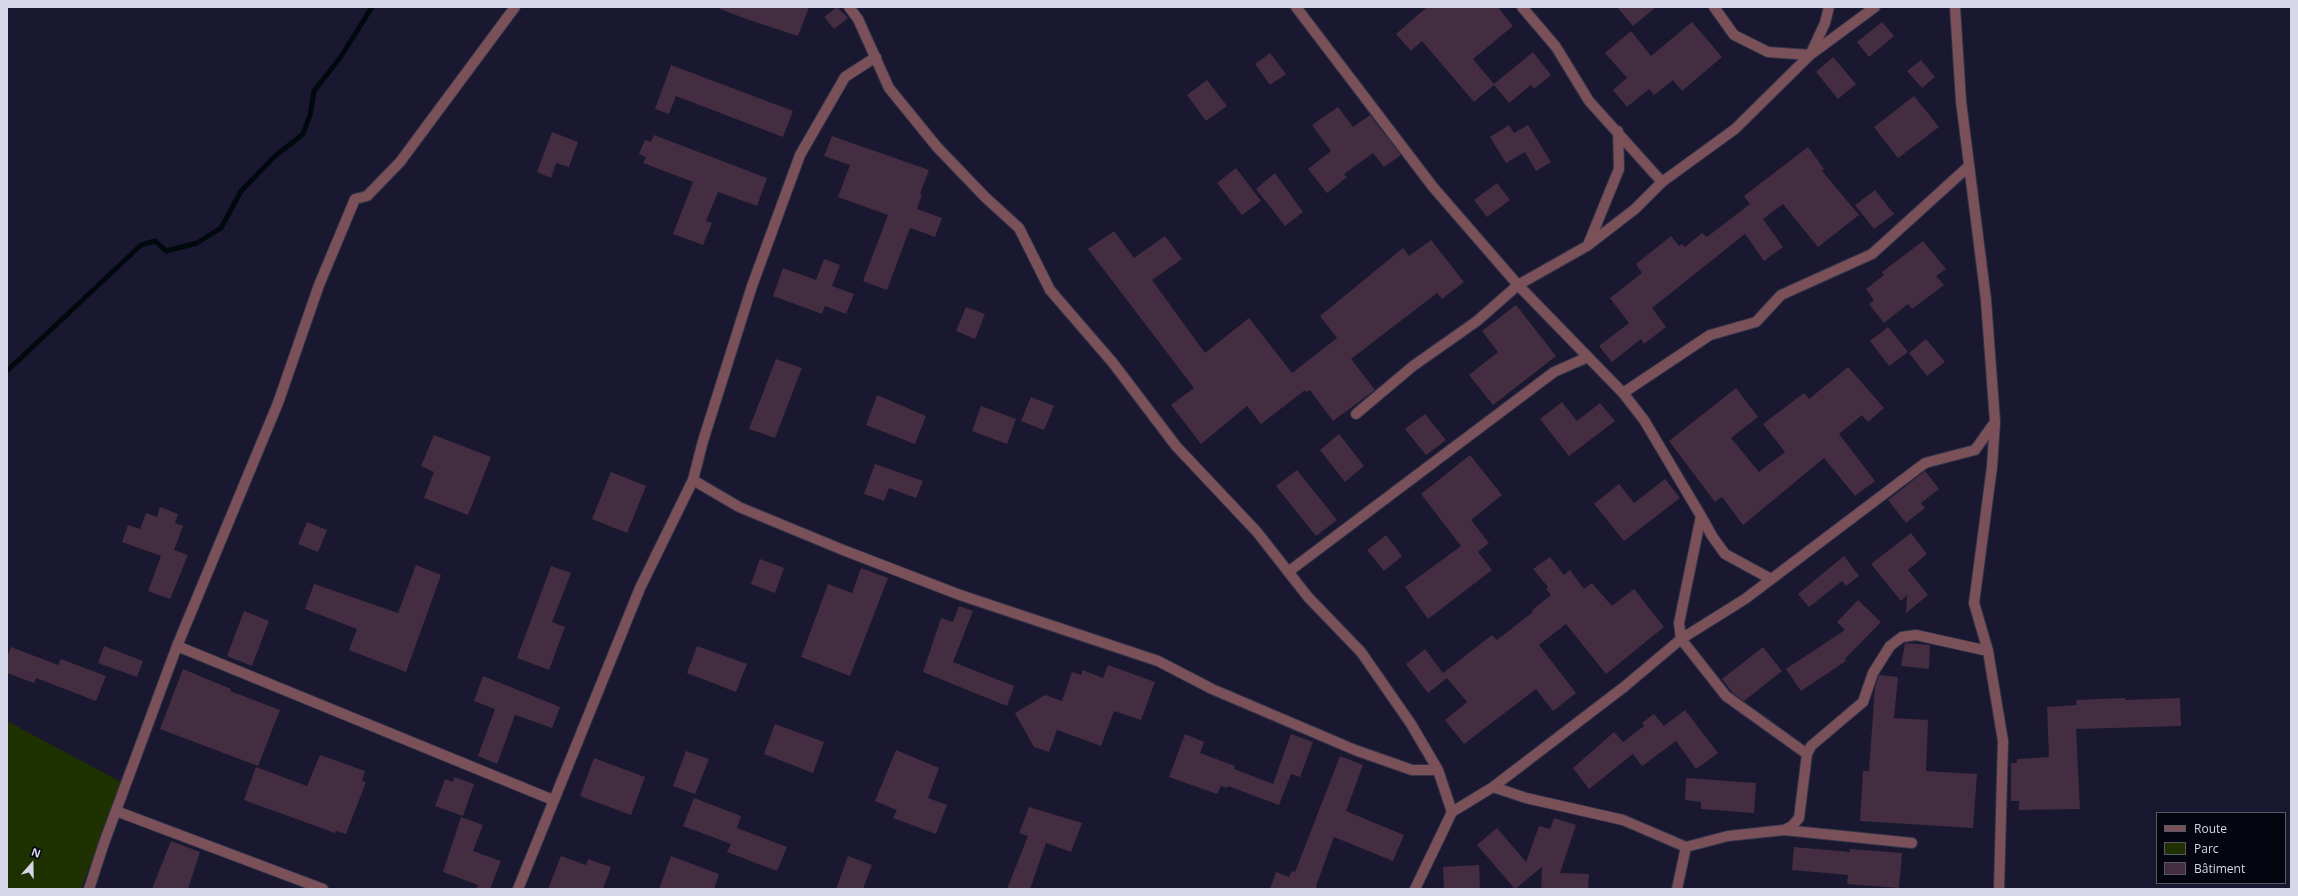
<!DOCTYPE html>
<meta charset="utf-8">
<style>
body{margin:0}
#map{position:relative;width:2298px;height:896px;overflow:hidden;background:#191830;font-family:"Open Sans",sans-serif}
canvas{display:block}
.frame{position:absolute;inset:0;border:8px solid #d6d7e8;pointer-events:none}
.legend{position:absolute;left:2156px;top:812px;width:130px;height:72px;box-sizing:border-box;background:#05050f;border:1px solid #595966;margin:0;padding:5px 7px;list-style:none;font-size:12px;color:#d6d7e8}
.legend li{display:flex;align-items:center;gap:8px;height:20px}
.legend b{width:20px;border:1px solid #595966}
.north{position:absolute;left:12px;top:844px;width:40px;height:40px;-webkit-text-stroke:3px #05050f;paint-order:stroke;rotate:20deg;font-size:11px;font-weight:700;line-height:16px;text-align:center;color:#d6d7e8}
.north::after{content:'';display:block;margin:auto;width:14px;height:18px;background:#d6d7e8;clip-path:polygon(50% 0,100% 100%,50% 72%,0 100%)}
</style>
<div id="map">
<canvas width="2298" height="896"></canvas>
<div class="frame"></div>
<ul class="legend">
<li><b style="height:5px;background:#7a5159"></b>Route</li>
<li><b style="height:11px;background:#1f3100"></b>Parc</li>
<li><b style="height:11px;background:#442d40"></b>Bâtiment</li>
</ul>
<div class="north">N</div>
</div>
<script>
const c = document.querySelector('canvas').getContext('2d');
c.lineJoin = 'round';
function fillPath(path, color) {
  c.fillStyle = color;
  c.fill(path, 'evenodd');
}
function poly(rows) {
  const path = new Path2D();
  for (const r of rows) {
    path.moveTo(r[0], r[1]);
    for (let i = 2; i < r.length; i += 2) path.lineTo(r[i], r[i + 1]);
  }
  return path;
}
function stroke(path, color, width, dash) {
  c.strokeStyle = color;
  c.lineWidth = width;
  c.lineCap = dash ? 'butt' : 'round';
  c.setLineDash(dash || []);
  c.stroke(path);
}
fillPath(poly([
 [7,721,123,783,81,889,7,889]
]), '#1f3100');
stroke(poly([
 [7,371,141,245,155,241,166,251,197,243,221,228,241,191,274,157,303,134,310,115,314,91,340,58,372,7]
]), '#00090d', 5);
fillPath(poly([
 [721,7,809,7,798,36,749,20,720,9],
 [837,7,848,18,834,29,824,17],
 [1427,7,1498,7,1513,26,1473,59,1494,84,1533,52,1551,75,1534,89,1531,85,1509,103,1494,85,1474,102,1422,41,1411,51,1396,34],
 [1617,7,1656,7,1633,26],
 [1692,22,1722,57,1682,91,1673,80,1654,95,1649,89,1627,107,1613,90,1627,78,1605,53,1631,31,1651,56],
 [1882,22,1894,36,1869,57,1857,42],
 [1270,53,1286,74,1270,85,1255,64],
 [1833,57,1856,84,1838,99,1816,72],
 [1921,60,1935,77,1922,88,1907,71],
 [671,65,793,111,783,137,676,96,669,114,655,109],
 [1207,80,1227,106,1206,121,1187,95],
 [1914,96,1939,127,1898,158,1874,127],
 [1338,107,1353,127,1370,115,1401,155,1384,167,1373,153,1344,174,1347,177,1327,193,1308,169,1331,151,1312,125],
 [1509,125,1514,133,1528,125,1551,162,1536,171,1525,152,1506,163,1490,137],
 [552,132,578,142,569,167,556,163,551,178,537,172],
 [654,135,767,178,757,206,718,192,706,221,712,223,703,245,673,234,693,182,643,163,646,157,639,154,645,140,651,142],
 [832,136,929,170,920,194,922,194,917,209,942,218,935,237,910,228,887,290,863,281,888,215,838,197,850,165,824,156],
 [1808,147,1824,169,1822,171,1859,215,1818,247,1783,204,1763,219,1783,247,1764,261,1745,234,1652,308,1666,327,1644,344,1641,339,1612,362,1599,346,1629,323,1610,298,1642,273,1636,264,1671,236,1679,246,1682,244,1685,247,1702,233,1707,237,1750,204,1744,196],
 [1236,168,1261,201,1242,215,1217,183],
 [1275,173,1303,212,1285,226,1256,189],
 [1497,183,1510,200,1487,217,1474,200],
 [1875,190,1894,214,1874,229,1855,205],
 [1114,231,1134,258,1165,236,1182,259,1152,280,1205,353,1249,318,1292,373,1337,338,1320,316,1403,248,1409,256,1431,240,1464,282,1442,299,1437,293,1351,359,1375,390,1333,421,1310,390,1307,392,1305,390,1261,424,1247,406,1201,444,1171,405,1194,388,1088,249],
 [1923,241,1946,269,1936,276,1944,285,1912,309,1908,304,1884,323,1869,304,1874,300,1866,289,1884,275,1882,272],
 [824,259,840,265,832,286,854,294,846,314,825,306,822,314,773,296,783,268,816,280],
 [1516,305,1556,356,1493,405,1469,375,1498,352,1482,331],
 [966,307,985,314,975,339,956,331],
 [1888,327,1908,352,1889,366,1870,341],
 [1926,339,1945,362,1927,376,1909,353],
 [776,359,802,368,775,438,749,429],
 [1848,367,1884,408,1868,422,1862,415,1839,434,1875,481,1855,496,1824,458,1743,525,1722,497,1715,502,1669,441,1736,388,1758,417,1731,438,1759,472,1785,452,1763,424,1804,393,1809,399],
 [877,395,926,416,915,444,866,425],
 [1031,397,1054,406,1044,430,1021,421],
 [1562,402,1577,421,1600,403,1615,421,1569,456,1540,419],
 [981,406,1016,419,1007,444,972,431],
 [1425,414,1446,440,1426,455,1405,429],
 [1339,434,1364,466,1345,482,1320,450],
 [434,435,491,457,468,515,424,498,434,472,421,466],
 [1470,455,1502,495,1471,520,1489,543,1478,552,1492,570,1428,619,1405,587,1461,546,1421,494],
 [875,464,923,481,916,498,889,488,884,501,864,494],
 [1297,470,1337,520,1316,536,1276,486],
 [1925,471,1939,489,1921,503,1925,508,1906,523,1888,500],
 [611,472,646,486,627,533,592,519],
 [1665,479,1680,498,1624,541,1594,504,1619,484,1634,503],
 [160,507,178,514,175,523,183,526,174,550,188,555,170,599,148,591,161,556,122,542,128,525,140,529,146,513,157,517],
 [307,522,327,530,318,552,298,544],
 [1911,533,1927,554,1908,570,1928,595,1906,613,1907,595,1901,601,1871,564],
 [1386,535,1402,556,1384,571,1367,550],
 [1844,556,1859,576,1846,586,1842,581,1809,607,1798,594],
 [1550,557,1564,575,1570,570,1584,589,1592,583,1612,606,1634,589,1664,627,1606,674,1566,624,1539,645,1576,693,1553,711,1536,689,1464,744,1445,720,1467,702,1447,678,1428,693,1406,664,1425,649,1443,673,1492,635,1497,640,1533,612,1532,610,1551,595,1546,589,1548,587,1533,569],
 [760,559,784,568,775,593,751,584],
 [416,565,441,575,406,672,349,650,357,629,305,609,314,584,398,613],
 [551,566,571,573,552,622,565,627,549,670,517,658],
 [861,568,888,578,850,676,801,657,828,584,852,593],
 [1858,600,1881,622,1845,659,1846,661,1801,691,1786,669,1845,630,1837,622],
 [959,606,973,611,953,662,1014,686,1007,706,923,672,941,618,953,622],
 [244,611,269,621,252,666,227,656],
 [1905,643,1930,645,1929,669,1901,666],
 [104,646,143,661,137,677,98,663],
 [697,646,747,664,736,692,687,673],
 [11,647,58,665,61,659,106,676,96,701,36,678,34,683,7,673,7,657],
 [1763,647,1782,671,1744,701,1732,692,1722,679],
 [1108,665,1155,682,1141,720,1114,711,1101,746,1057,730,1049,752,1034,747,1015,713,1045,695,1062,701,1072,672,1081,675,1083,670,1103,678],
 [183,669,231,689,230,691,280,710,258,766,160,729],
 [1879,675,1898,677,1894,718,1928,720,1926,771,1977,774,1973,828,1860,821,1863,771,1869,771,1875,687],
 [483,676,560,707,552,728,515,715,497,764,478,756,495,709,474,701],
 [2125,698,2125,700,2180,698,2181,726,2076,729,2080,809,2019,810,2019,801,2011,801,2011,763,2017,763,2017,759,2049,757,2047,707,2077,705,2076,700],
 [1685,710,1718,753,1696,769,1676,741,1642,766,1633,754,1589,789,1573,768,1614,732,1623,742,1644,726,1642,723,1654,714,1664,726],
 [775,724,824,742,813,773,764,754],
 [1185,734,1204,742,1200,753,1235,766,1234,769,1273,784,1291,734,1313,742,1300,777,1291,774,1279,805,1228,786,1227,788,1221,786,1217,794,1169,777],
 [896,750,939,768,928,798,947,805,936,834,893,818,897,810,875,801],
 [686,751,709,759,695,794,673,786],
 [320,755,365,771,362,781,366,782,346,834,336,831,335,833,244,800,256,767,307,786],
 [1340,756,1363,765,1346,811,1404,835,1393,861,1334,837,1316,886,1318,889,1270,889,1276,872,1289,877,1292,871,1295,872],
 [594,758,645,777,631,815,580,796],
 [454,777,474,784,463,816,435,806,445,779,453,782],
 [1686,778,1756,783,1754,813,1701,809,1701,802,1685,800],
 [694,798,741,816,737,828,787,847,777,871,727,852,731,844,683,826],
 [1029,807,1082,823,1071,852,1046,843,1030,889,1007,889,1028,836,1019,833],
 [461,817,483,825,473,851,501,861,490,889,476,889,478,885,443,872],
 [1554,818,1576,825,1560,873,1589,874,1588,889,1541,889,1542,867,1515,889,1477,845,1497,828,1526,862,1539,826,1550,829],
 [171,841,200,852,188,889,152,889],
 [1794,847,1850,852,1850,849,1902,853,1899,888,1847,884,1848,875,1792,870],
 [561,856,586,865,588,859,611,867,603,889,548,889],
 [671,856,719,874,714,889,659,889],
 [848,856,872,865,863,889,836,889],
 [1479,865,1480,887,1478,889,1444,889,1443,867]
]), '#442d40');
const minor = poly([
 [849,7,858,19,889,88,937,147,985,197,1019,228,1050,290,1113,363,1176,446,1257,532,1308,597,1361,652,1411,724,1438,770,1452,812],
 [1296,7,1433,187,1518,285,1623,393,1644,420,1701,516,1679,623,1681,639,1726,696,1807,754],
 [1522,7,1556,47,1589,101,1662,182],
 [1714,7,1734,35,1768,52,1810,55],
 [1955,7,1961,101,1986,300,1995,422,1992,467,1974,603,1988,651,2003,741,1999,889],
 [1811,53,1825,23,1829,7],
 [1588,245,1619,169,1618,131],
 [1623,393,1710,335,1756,322,1781,295,1872,254,1969,166],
 [1356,414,1413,366,1477,321,1518,285,1587,246,1635,209,1662,182,1735,129,1810,55,1875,7],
 [693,480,739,507,843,550,960,595,1158,661,1212,689,1355,750,1412,770,1438,770],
 [1701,516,1712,536,1725,554,1771,579],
 [1288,572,1554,372,1588,357],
 [177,646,553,800],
 [1493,787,1526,798,1623,820,1686,847,1728,836,1784,830,1792,826,1799,818,1807,754,1811,746,1863,702,1873,673,1890,646,1902,637,1916,635,1988,651],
 [116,811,323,889],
 [1784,830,1912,843],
 [89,889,104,843,177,646,278,403,319,285,355,199,367,196,400,162,515,7],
 [518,889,640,588,693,480,703,441,752,286,800,155,845,77,876,57],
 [1415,889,1452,812,1493,787,1624,687,1681,639,1745,599,1925,463,1975,450,1995,422],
 [1677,889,1686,847]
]);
stroke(minor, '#33334a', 12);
stroke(minor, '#7a5159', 10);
</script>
